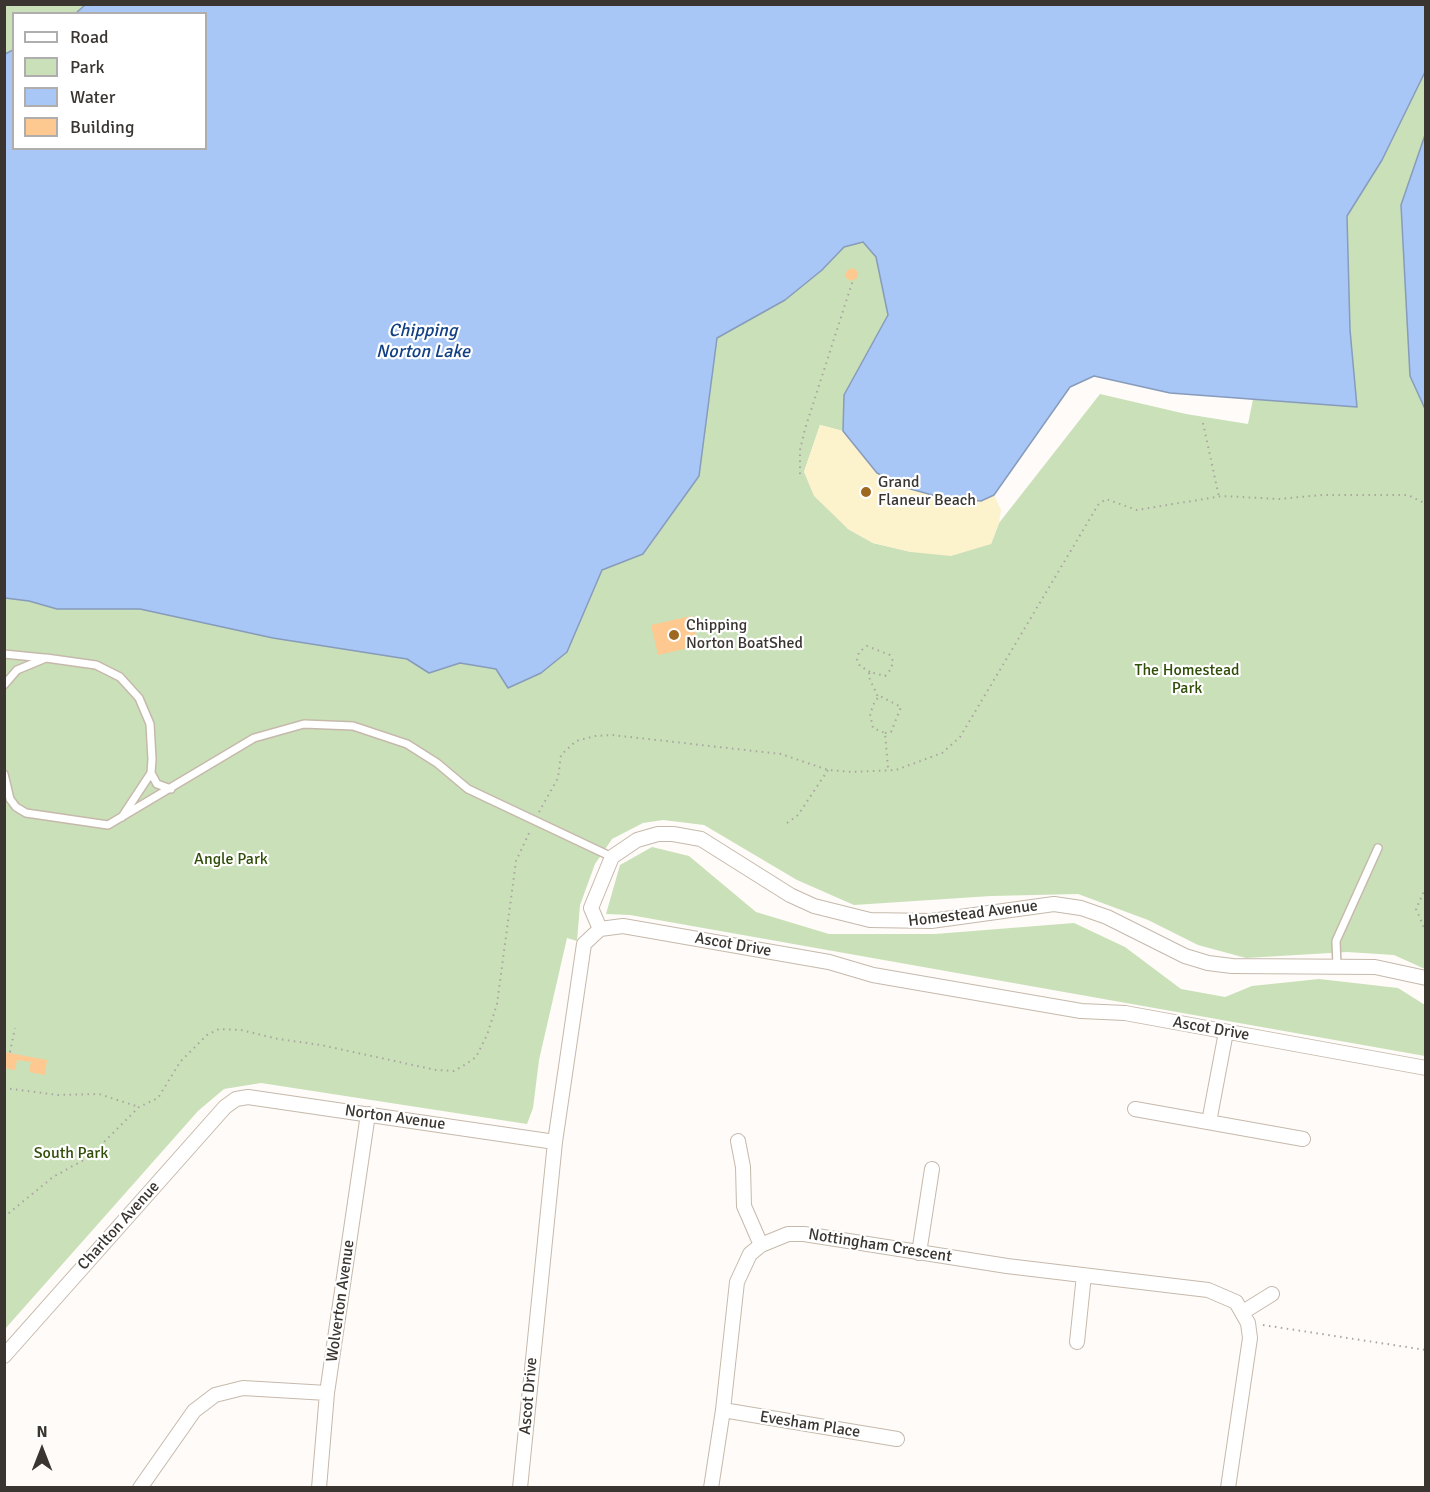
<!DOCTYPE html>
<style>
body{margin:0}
#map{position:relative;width:1430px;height:1492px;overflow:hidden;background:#fefbf8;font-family:Signika,sans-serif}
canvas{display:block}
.frame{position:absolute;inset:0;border:6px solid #3a3530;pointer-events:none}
.legend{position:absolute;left:12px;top:12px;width:195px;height:138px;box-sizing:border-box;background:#fff;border:2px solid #b0aeac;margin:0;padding:8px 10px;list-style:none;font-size:18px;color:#3a3530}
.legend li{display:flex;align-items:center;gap:12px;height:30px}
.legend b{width:30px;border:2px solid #b0aeac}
.north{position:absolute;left:12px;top:1420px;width:60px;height:60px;-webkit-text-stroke:4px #fff;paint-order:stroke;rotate:0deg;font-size:16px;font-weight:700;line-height:24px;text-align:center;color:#3a3530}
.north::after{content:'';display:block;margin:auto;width:21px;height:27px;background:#3a3530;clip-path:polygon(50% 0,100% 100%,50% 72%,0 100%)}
</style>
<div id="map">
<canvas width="1430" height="1492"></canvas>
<div class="frame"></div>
<ul class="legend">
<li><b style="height:8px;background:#fff"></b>Road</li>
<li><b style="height:16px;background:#cae0b8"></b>Park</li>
<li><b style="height:16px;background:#a8c7f6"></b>Water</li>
<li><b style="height:16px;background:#fec991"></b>Building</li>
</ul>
<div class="north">N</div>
</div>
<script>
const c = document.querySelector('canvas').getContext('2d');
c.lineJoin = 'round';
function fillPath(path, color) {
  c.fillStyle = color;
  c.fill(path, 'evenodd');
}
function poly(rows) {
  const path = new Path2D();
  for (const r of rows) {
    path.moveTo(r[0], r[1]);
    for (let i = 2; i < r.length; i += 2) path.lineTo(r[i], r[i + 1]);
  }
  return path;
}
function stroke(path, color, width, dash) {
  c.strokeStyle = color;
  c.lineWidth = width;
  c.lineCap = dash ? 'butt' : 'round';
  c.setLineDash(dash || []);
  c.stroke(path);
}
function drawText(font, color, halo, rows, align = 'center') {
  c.font = font + ' Signika,sans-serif';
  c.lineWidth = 4.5;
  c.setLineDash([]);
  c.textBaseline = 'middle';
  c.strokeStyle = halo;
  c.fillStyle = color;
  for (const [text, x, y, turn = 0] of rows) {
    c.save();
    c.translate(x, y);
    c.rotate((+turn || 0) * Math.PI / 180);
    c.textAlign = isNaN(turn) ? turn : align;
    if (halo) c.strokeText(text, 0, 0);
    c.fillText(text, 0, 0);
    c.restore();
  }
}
fillPath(poly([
 [5,5,85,5,76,13,14,14,13,50,5,54],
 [1425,72,1425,135,1401,205,1410,376,1426,409,1425,969,1394,955,1347,952,1246,958,1198,945,1148,920,1078,894,991,896,854,905,797,880,704,825,663,820,643,823,612,839,595,864,580,905,577,941,567,938,539,1060,533,1108,527,1124,261,1083,224,1089,198,1111,5,1329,5,598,29,601,57,609,140,609,273,638,407,659,429,673,460,663,496,669,509,688,541,673,567,652,602,570,644,554,699,476,717,338,785,300,822,270,844,247,863,242,876,257,888,316,844,395,843,431,820,425,804,472,848,529,873,543,911,552,991,544,999,523,1100,394,1186,414,1248,424,1253,399,1357,407,1350,330,1347,216,1382,160],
 [652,847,689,856,756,912,829,934,935,934,1074,923,1125,947,1181,989,1225,997,1252,986,1319,979,1398,988,1425,1005,1425,1056,630,915,606,914,620,865]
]), '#cae0b8');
fillPath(poly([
 [820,425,843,431,877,473,981,501,994,495,1001,510,999,523,991,544,951,556,911,552,873,543,848,529,814,496,804,472]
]), '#fcf2cc');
const water = poly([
 [85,5,1425,5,1425,72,1382,160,1347,216,1350,330,1357,407,1170,393,1094,376,1070,387,994,495,981,501,943,498,907,488,877,473,843,431,844,395,888,315,876,257,863,242,844,247,822,270,785,300,717,338,699,476,643,554,602,570,567,652,541,673,508,688,496,669,460,663,429,673,407,659,273,638,140,609,57,609,29,601,5,598,5,54,13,50,14,148,206,148,206,14,76,13,85,5],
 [1425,135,1425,409,1410,376,1401,205,1425,135]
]);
fillPath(water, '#a8c7f6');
stroke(water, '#879bbb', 1.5);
fillPath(poly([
 [853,268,858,272,857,278,851,281,845,277,847,270],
 [691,616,698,646,658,655,651,625],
 [4,1052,47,1060,45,1075,29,1072,31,1062,17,1060,15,1070,4,1068]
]), '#fec991');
const lane = poly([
 [4,654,44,658],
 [4,685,17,670,46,658,96,665,120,677,139,698,150,724,152,759,151,773,122,817],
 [151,773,157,784,171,789],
 [4,774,10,799,16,807,26,813,108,825,254,738,304,724,353,726,407,744,437,763,468,789,612,857],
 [1337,966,1336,941,1378,848]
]);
const street = poly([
 [600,929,591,908,612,857,637,840,658,834,673,834,701,839,790,895,814,906,870,920,931,921,1054,904,1081,908,1107,917,1185,956,1208,963,1232,966,1375,967,1426,978],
 [1135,1109,1303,1139],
 [1209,1122,1226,1032],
 [738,1141,743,1167,744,1206,761,1245],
 [919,1253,932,1169],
 [1243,1312,1272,1294],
 [1077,1342,1084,1275],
 [4,1356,225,1107,236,1099,248,1097,555,1142],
 [723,1410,897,1439],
 [140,1488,194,1411,215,1395,243,1388,327,1393],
 [319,1488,327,1393,368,1114],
 [520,1488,555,1142,584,944,600,929,623,926,829,962,873,975,1081,1011,1125,1013,1426,1068],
 [711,1488,723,1410,737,1282,750,1254,761,1245,788,1234,804,1234,1007,1266,1208,1290,1236,1302,1248,1323,1250,1338,1228,1488]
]);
stroke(lane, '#c6b9ac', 10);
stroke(street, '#c6b9ac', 16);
stroke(poly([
 [1203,423,1219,497],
 [800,474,800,450,805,429,853,280],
 [870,672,860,666,857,660,859,652,867,646,890,655,893,661,891,669,885,676,870,672,868,675,878,697],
 [885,733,891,732,901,707,880,696,875,701,870,714,873,728,885,733,888,768],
 [539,812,558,778,561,755,576,741,595,736,612,735,781,754,828,770,852,772,896,770,942,753,960,737,1098,505,1106,499,1137,510,1222,496,1279,499,1322,495,1408,495,1426,504],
 [787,823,798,815,828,770],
 [1426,887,1416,909,1426,932],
 [4,1051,10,1052,15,1028],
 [4,1088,58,1095,99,1094,139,1107],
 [4,1217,53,1177,89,1157,139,1107,158,1098,180,1062,207,1035,219,1029,241,1030,278,1039,321,1045,436,1070,454,1071,466,1064,476,1057,487,1035,497,1004,516,861,530,831],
 [1263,1325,1426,1350],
 [1426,1379,1426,1387]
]), '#a9a5a1', 2, [1.5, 4.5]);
stroke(lane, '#fff', 7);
stroke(street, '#fff', 14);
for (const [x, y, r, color] of [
 [866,492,6,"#9e6821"],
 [674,635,6,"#9e6821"]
]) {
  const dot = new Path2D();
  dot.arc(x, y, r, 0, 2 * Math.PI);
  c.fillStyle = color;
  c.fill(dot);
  stroke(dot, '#fff', 2);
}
drawText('16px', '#3a3530', '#fff', [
 ["Grand",878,483],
 ["Flaneur Beach",878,501],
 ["Chipping",686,626],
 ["Norton BoatShed",686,644]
], 'left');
drawText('16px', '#314e09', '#fff', [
 ["The Homestead",1187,671],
 ["Park",1187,689],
 ["Angle Park",231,860],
 ["South Park",71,1154]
]);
drawText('16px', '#3a3530', '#fff', [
 ["Homestead Avenue",973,914,-7],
 ["Ascot Drive",733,945,10],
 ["Ascot Drive",1211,1029,10],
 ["Norton Avenue",395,1118,8],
 ["Charlton Avenue",119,1226,-48],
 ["Nottingham Crescent",880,1246,9],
 ["Wolverton Avenue",341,1301,-82],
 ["Ascot Drive",529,1396,-85],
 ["Evesham Place",810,1425,9]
]);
drawText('italic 18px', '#134084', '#fff', [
 ["Chipping",423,331],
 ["Norton Lake",423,352]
]);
</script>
